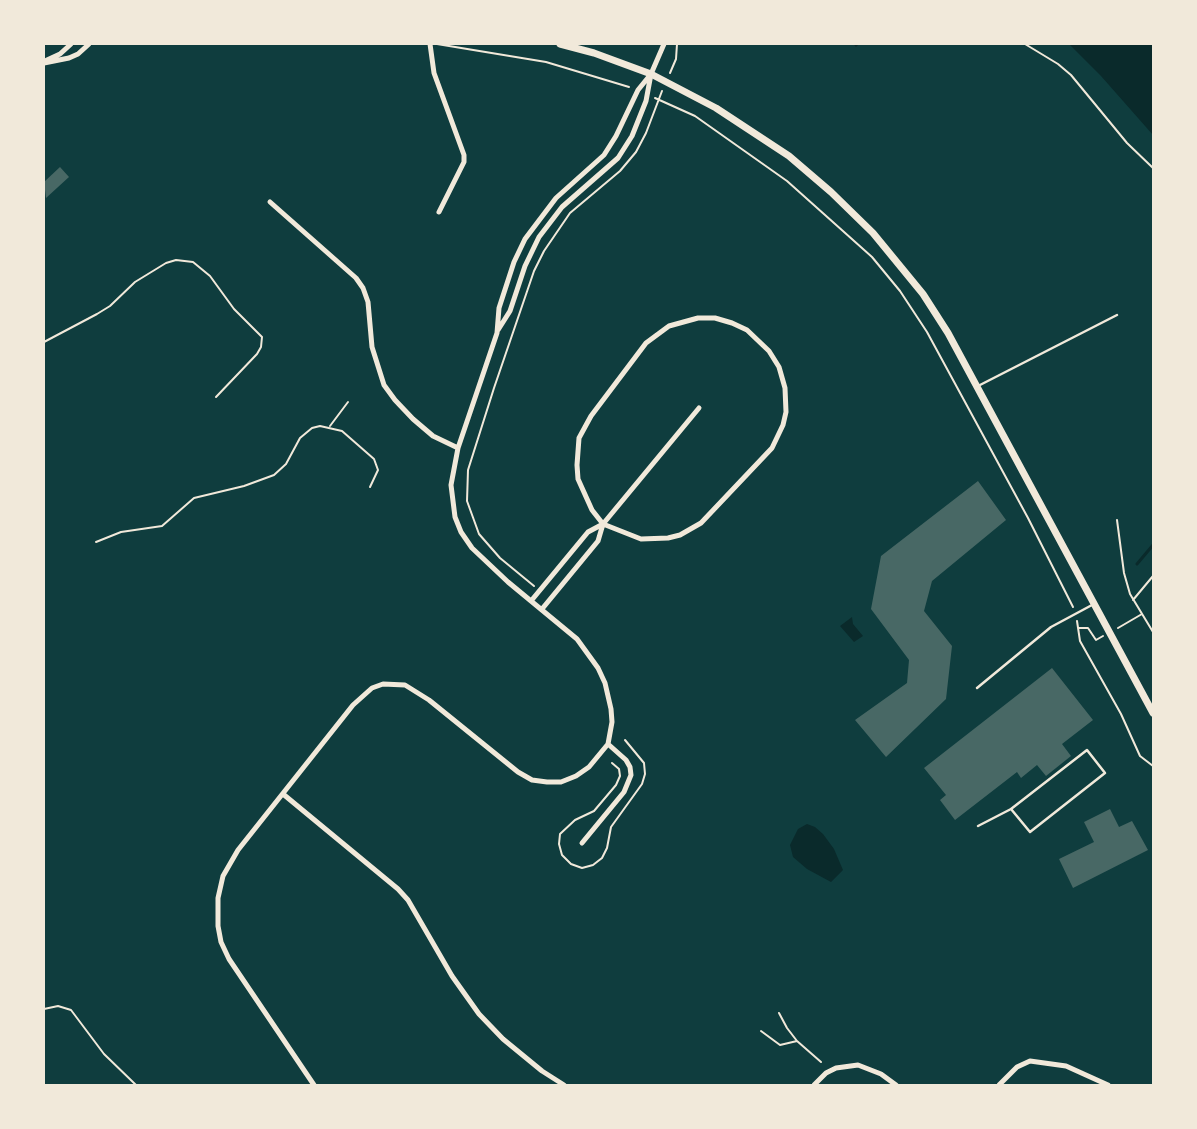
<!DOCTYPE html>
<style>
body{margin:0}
#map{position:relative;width:1197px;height:1129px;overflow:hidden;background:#0f3d3e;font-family:"Open Sans",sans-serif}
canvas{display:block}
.frame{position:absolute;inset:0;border:45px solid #f1e9da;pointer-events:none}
</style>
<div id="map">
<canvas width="1197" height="1129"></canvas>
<div class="frame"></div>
</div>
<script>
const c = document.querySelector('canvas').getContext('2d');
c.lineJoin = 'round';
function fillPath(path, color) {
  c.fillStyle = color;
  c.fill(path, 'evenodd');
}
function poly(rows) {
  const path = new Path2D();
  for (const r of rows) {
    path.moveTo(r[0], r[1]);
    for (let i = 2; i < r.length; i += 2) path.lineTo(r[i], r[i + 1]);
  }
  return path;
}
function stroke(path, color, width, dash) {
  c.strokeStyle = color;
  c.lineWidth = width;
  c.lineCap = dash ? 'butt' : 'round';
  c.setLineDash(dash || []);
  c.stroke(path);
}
fillPath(poly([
 [1069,44,1153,44,1153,135,1101,76],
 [852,617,853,624,863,636,854,642,840,626],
 [807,824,815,827,823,834,834,849,843,870,831,882,807,869,793,857,790,845,798,829]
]), '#0a2a2b');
stroke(poly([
 [856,45,857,44],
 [1137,564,1153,545]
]), '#0a2a2b', 3);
fillPath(poly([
 [60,167,69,177,46,198,44,182],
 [978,481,1006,520,932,581,924,611,952,646,946,699,886,757,855,720,907,683,909,660,871,609,881,556],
 [1052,668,1093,720,1062,744,1071,756,1046,776,1037,765,1021,778,1017,772,955,820,940,800,946,795,924,768],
 [1110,809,1119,827,1132,821,1148,850,1073,888,1059,859,1094,842,1084,822]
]), '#486865');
stroke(poly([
 [437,44,546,62,629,87],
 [1025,44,1058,64,1071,75,1127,143,1153,168],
 [670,73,676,59,677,44],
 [655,98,695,116,787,181,872,257,900,291,927,332,1028,518,1073,607],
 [44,342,97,314,110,306,135,282,166,263,176,260,193,262,210,276,234,309,262,337,261,347,257,354,216,397],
 [330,426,348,402],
 [1117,520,1124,573,1130,594,1153,632],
 [96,542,121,532,162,526,194,498,244,486,274,475,286,464,300,438,312,428,320,426,342,431,374,459,378,470,370,487],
 [534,586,500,558,479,534,467,501,468,470,494,388,534,271,544,251,570,213,620,171,636,152,646,133,662,91],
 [1133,600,1153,576],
 [1077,621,1080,641,1121,714,1140,756,1153,766],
 [1078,628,1088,628,1096,640,1103,636],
 [1118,628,1142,614],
 [612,763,619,769,620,776,616,785,594,811,575,820,560,834,559,844,562,855,571,864,582,868,593,865,602,858,607,848,611,827,642,784,645,774,644,763,625,740],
 [44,1009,58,1006,71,1010,104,1054,136,1085],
 [779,1013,787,1028,797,1041,821,1062],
 [761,1031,780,1045,797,1041]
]), '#f1e9da', 2);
stroke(poly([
 [978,386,1117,315],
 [977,688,1051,627,1092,605],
 [1087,750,1105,773,1030,832,1011,809,1087,750],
 [978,826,1011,809]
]), '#f1e9da', 2.5);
stroke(poly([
 [430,44,434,73,464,155,464,162,439,212],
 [47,60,60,54,71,44],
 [44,63,69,58,78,54,89,44],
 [270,202,356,278,363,288,368,302,372,347,384,385,395,400,413,419,433,436,458,448],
 [698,318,715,318,732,323,747,330,769,351,779,367,785,388,786,412,783,425,772,448,701,523,680,535,668,538,641,539,603,524,592,510,578,479,577,465,579,438,591,416,646,343,669,326,698,318],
 [498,330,510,311,525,266,539,237,562,207,618,158,632,136,646,101,651,74,664,44],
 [531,601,588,532,603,524,699,408],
 [542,609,598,541,603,524],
 [283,794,398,889,408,900,452,976,479,1014,503,1039,542,1071,564,1085],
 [582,843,624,792,631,775,630,767,626,760,608,744],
 [314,1085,229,959,221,942,218,926,218,898,223,876,238,850,353,705,372,688,383,684,405,685,429,700,518,772,532,780,547,782,561,782,576,776,589,767,608,744,612,722,611,709,605,683,598,668,577,639,508,582,472,548,461,532,455,517,451,485,458,448,497,333,499,308,514,262,525,239,556,198,604,155,616,136,638,90,651,74],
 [814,1085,826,1073,836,1068,858,1065,881,1074,896,1085],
 [999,1085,1017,1067,1030,1061,1066,1066,1108,1085]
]), '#f1e9da', 5);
stroke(poly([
 [560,44,594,53,651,74,716,108,789,156,831,192,873,233,923,294,948,333,1153,713]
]), '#f1e9da', 7);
</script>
